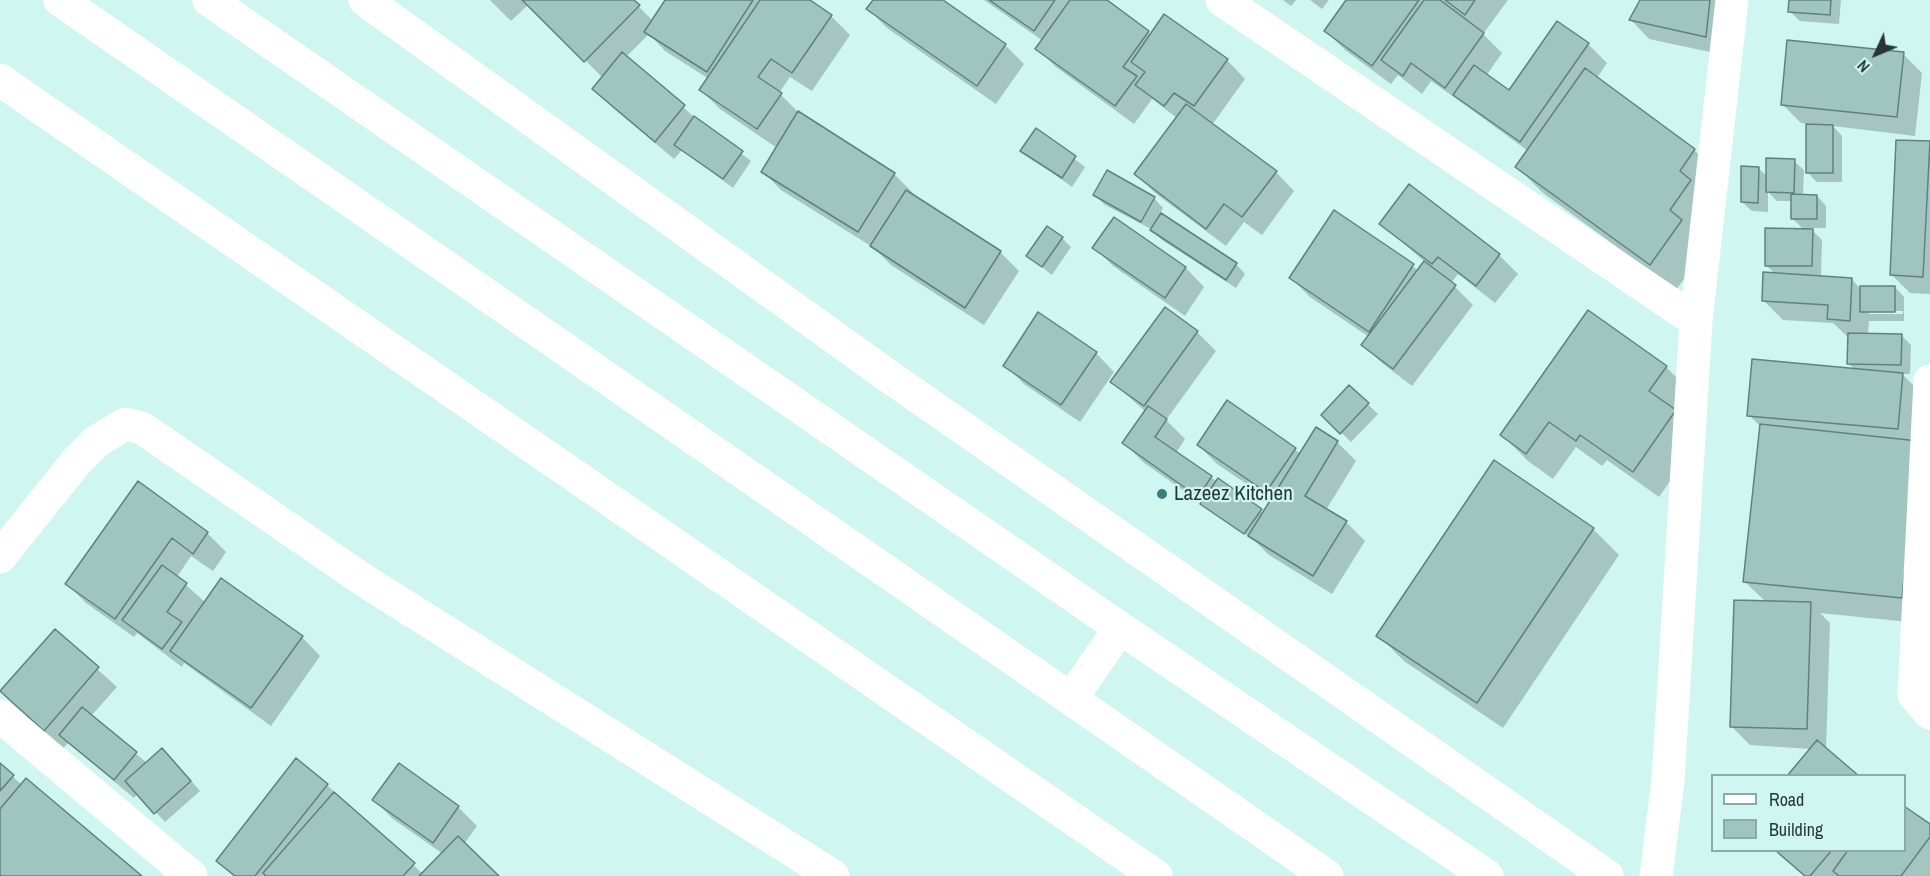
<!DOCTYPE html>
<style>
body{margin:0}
#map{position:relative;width:1930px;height:876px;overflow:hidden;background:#d0f6f1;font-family:"Archivo Narrow",sans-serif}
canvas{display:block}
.legend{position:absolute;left:1711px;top:774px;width:195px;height:78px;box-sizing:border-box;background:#d0f6f1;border:2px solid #8daaa6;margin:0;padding:8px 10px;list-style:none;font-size:18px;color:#283735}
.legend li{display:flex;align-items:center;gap:12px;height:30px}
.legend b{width:30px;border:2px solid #8daaa6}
.north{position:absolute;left:1846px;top:24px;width:60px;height:60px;-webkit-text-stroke:4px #d0f6f1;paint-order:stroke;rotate:226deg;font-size:16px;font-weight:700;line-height:24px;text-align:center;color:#283735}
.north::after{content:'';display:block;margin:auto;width:21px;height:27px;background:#283735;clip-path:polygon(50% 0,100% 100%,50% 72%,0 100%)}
</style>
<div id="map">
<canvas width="1930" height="876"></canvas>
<ul class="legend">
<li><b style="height:8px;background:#fff"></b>Road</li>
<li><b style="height:16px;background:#a0c5c0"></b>Building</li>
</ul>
<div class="north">N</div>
</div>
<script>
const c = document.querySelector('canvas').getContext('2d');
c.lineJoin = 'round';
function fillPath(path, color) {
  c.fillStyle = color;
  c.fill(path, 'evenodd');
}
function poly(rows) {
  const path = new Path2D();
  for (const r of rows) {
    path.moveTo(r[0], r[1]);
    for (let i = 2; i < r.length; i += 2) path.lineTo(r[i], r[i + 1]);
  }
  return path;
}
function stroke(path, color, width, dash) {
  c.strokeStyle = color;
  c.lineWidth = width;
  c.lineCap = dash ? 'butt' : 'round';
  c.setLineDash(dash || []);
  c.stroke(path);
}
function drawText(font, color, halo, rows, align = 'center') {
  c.font = font + ' "Archivo Narrow",sans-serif';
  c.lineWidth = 4.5;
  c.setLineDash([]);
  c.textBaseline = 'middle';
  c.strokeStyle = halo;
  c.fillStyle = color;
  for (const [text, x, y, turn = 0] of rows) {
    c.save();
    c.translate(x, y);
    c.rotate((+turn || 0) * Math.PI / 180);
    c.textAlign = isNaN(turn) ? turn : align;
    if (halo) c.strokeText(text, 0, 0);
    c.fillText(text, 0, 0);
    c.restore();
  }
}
fillPath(poly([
 [490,0,632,0,653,21,667,0,807,0,831,16,850,35,812,91,790,77,779,93,799,113,894,174,913,193,911,195,1000,252,1019,271,984,325,891,265,874,248,781,190,762,171,777,148,720,109,701,90,709,79,665,51,649,34,626,57,701,123,751,161,733,188,682,150,674,159,613,108,594,89,603,78,529,4,511,21],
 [875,0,940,0,1005,45,1024,64,996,104,887,28,868,9],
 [984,0,1104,0,1151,35,1227,60,1245,79,1212,125,1276,172,1294,191,1262,235,1244,222,1226,246,1155,193,1136,174,1177,118,1152,99,1134,124,1056,67,1037,48,1043,41],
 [1283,0,1296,0,1291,6],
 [1310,0,1329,0,1322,9],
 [1348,0,1508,0,1483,34,1502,53,1486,76,1509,92,1557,23,1588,44,1607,63,1597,78,1694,150,1720,176,1707,247,1676,290,1543,193,1517,167,1528,151,1465,105,1431,81,1422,94,1398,75,1391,84,1345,50,1326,31],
 [1641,0,1730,0,1724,55,1649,39,1631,20],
 [1791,0,1841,0,1839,24,1800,21,1790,12],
 [1903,54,1922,73,1915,136,1833,126,1842,136,1842,182,1817,182,1807,172,1807,124,1801,123,1782,104],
 [1036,130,1085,167,1072,187,1022,151],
 [1929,143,1930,144,1930,294,1910,293,1891,274],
 [1794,161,1804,170,1803,196,1817,196,1826,206,1826,228,1810,228,1822,240,1821,277,1851,279,1859,287,1895,287,1904,297,1904,321,1869,321,1868,334,1901,335,1911,345,1910,374,1902,374,1921,393,1928,624,1820,613,1830,623,1826,750,1750,745,1731,726,1766,602,1745,582,1761,427,1749,415,1855,370,1849,364,1849,338,1833,323,1783,320,1764,301,1775,274,1766,265,1804,230,1792,218,1793,201,1777,201,1768,192,1768,212,1752,211,1742,202,1758,168,1768,177],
 [1869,311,1903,311,1903,314,1869,314],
 [1409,186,1499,255,1518,274,1495,303,1458,274,1451,283,1473,305,1412,386,1382,363,1363,345,1369,337,1310,297,1291,278,1335,212,1419,271,1425,262,1381,224],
 [1095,195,1154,198,1163,208,1160,214,1236,264,1245,274,1236,288,1162,240,1151,229,1105,205],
 [1114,219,1186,268,1204,287,1185,316,1113,266,1094,247],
 [1062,238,1071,247,1052,275,1028,256],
 [1165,309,1197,332,1216,351,1166,420,1185,439,1176,453,1264,514,1272,501,1217,464,1198,445,1227,402,1301,454,1316,429,1337,442,1356,461,1326,510,1346,522,1365,541,1332,594,1269,555,1255,541,1143,462,1124,443,1146,412,1112,382],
 [1096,353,1114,372,1080,422,1024,384,1005,365],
 [1666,367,1692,393,1701,437,1659,497,1607,460,1602,466,1576,447,1553,479,1528,461,1502,435],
 [1349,387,1378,414,1351,442,1323,415],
 [1494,462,1593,529,1619,555,1503,728,1404,661,1378,635],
 [138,483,207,533,226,552,213,571,191,556,177,577,206,603,302,637,320,656,271,726,184,663,182,667,137,633,134,637,86,603,67,584],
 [55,631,117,687,91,716,147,763,172,759,200,791,165,822,138,793,134,798,68,743,63,749,1,692],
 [0,765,22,785,140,876,0,876],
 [327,785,423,874,443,854,393,819,374,800,458,807,477,826,464,844,497,876,233,876,218,861],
 [1930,826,1930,876,1804,876,1774,850,1904,850]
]), '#0003');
const building = poly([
 [522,0,634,0,640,5,584,62,522,0],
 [665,0,753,0,707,72,644,32,665,0],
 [760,0,810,0,832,15,792,73,771,59,758,77,782,93,757,129,699,90,760,0],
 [873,0,943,0,1006,44,977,86,866,9,873,0],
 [989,0,1055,0,1034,31,989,0],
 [1070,0,1107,0,1149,31,1123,67,1137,76,1115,106,1035,49,1070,0],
 [1346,0,1419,0,1372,66,1324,31,1346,0],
 [1424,0,1440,0,1484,33,1445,88,1411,63,1403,76,1381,60,1424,0],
 [1445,0,1475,0,1465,15,1445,0],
 [1640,0,1710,0,1706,37,1629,20,1640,0],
 [1789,0,1831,0,1830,15,1788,12,1789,0],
 [1164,14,1228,59,1194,106,1174,93,1164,106,1135,85,1145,72,1131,62,1164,14],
 [1557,21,1589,43,1520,142,1453,95,1474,65,1509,90,1557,21],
 [1787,40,1904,52,1897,117,1781,105,1787,40],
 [622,52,685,105,655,142,592,89,622,52],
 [1585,68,1695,149,1680,171,1691,180,1670,210,1682,220,1650,265,1515,167,1585,68],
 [1186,104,1277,171,1242,217,1224,204,1206,229,1134,174,1186,104],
 [798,111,895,173,858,232,761,172,798,111],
 [694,116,743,151,723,179,674,145,694,116],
 [1806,124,1833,125,1833,173,1806,173,1806,124],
 [1036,128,1076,156,1062,178,1020,151,1036,128],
 [1896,140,1930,141,1923,277,1890,275,1896,140],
 [1766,158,1795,159,1794,193,1766,192,1766,158],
 [1741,166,1759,167,1758,203,1741,202,1741,166],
 [1107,170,1155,197,1141,222,1093,195,1107,170],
 [1409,184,1500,254,1476,286,1438,257,1432,264,1379,224,1409,184],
 [906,190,1001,251,965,308,870,246,906,190],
 [1791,194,1817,195,1817,219,1791,219,1791,194],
 [1334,210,1414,264,1369,332,1289,278,1334,210],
 [1161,213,1237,263,1226,280,1150,230,1161,213],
 [1114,217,1186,267,1165,298,1092,248,1114,217],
 [1047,226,1063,237,1042,267,1026,256,1047,226],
 [1765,228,1813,229,1812,266,1765,266,1765,228],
 [1424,261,1456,285,1393,369,1361,345,1424,261],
 [1763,272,1852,278,1850,321,1827,319,1828,305,1762,301,1763,272],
 [1860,286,1895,286,1895,312,1860,312,1860,286],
 [1165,307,1198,331,1144,406,1110,382,1165,307],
 [1588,310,1667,366,1649,391,1676,410,1633,472,1580,435,1576,441,1549,422,1526,454,1500,435,1588,310],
 [1038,312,1097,352,1061,405,1003,366,1038,312],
 [1848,333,1902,334,1901,365,1847,364,1848,333],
 [1752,359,1903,373,1898,429,1747,416,1752,359],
 [1349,385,1369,403,1340,434,1321,415,1349,385],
 [1227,400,1296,448,1266,492,1197,445,1227,400],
 [1148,406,1167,419,1155,437,1212,476,1198,497,1122,443,1148,406],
 [1760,424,1918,441,1902,598,1743,582,1760,424],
 [1316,427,1338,441,1305,496,1347,521,1313,576,1248,536,1316,427],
 [1494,460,1594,528,1477,703,1376,636,1494,460],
 [1218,478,1262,509,1244,534,1200,504,1218,478],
 [138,481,208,532,193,554,172,538,115,619,65,584,138,481],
 [162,565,187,583,167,612,182,622,162,649,122,620,162,565],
 [221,578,303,636,251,708,170,651,221,578],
 [1734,600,1811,602,1807,729,1730,727,1734,600],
 [55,629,99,667,44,731,0,691,55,629],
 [82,707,137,752,114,780,59,735,82,707],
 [1817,740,1859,776,1787,776,1817,740],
 [162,748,191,781,154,814,125,781,162,748],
 [296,758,328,784,255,876,235,876,216,861,296,758],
 [0,763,14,775,0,791,0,763],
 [399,763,459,806,433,843,372,800,399,763],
 [26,778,142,876,0,876,0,809,26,778],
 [334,792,415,863,403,876,266,876,263,873,334,792],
 [1904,806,1930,824,1930,837,1901,876,1839,876,1833,871,1848,850,1904,850,1904,806],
 [458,836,499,876,419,876,458,836],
 [1775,850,1832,850,1810,876,1805,876,1775,850]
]);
fillPath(building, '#a0c5c0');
stroke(building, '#5f827e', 1.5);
stroke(poly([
 [365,0,884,373,1607,876],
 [1222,0,1696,321],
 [0,80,1156,876],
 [1930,381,1914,695,1930,713],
 [0,557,76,462,96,442,125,424,142,428,365,581,833,876],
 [0,716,191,876],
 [1656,876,1668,781,1696,321,1732,0]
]), '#fff', 33);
stroke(poly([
 [60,0,1327,876],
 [209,0,1120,628,1487,876],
 [1071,699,1120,628]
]), '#fff', 33);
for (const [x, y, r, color] of [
 [1162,494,6,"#387f79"]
]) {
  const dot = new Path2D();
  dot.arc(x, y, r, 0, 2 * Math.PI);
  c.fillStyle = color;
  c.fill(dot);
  stroke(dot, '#d0f6f1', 2);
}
drawText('21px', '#283735', '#d0f6f1', [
 ["Lazeez Kitchen",1174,494]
], 'left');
</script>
